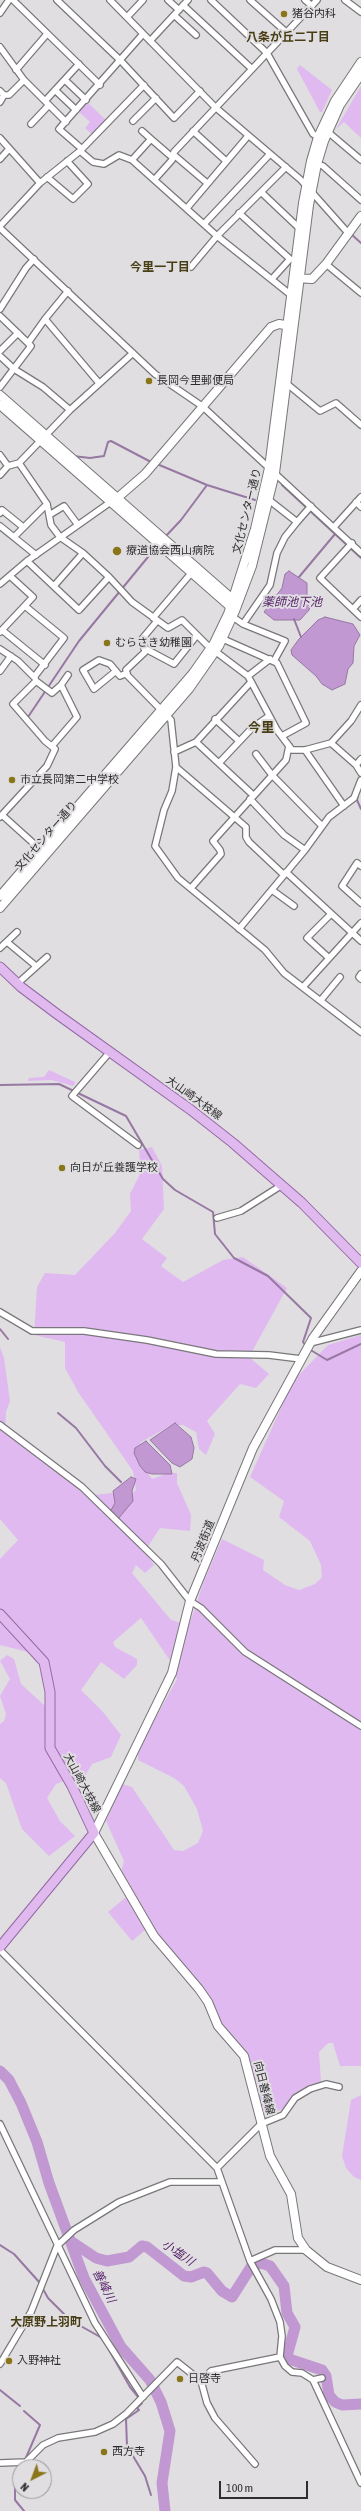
<!DOCTYPE html>
<meta charset="utf-8">
<style>
body{margin:0}
#map{position:relative;width:361px;height:2511px;overflow:hidden;background:#e0dee1;font-family:"Asap Condensed",sans-serif}
canvas{display:block}
.north{position:absolute;left:12px;top:2459px;width:40px;height:40px;box-sizing:border-box;background:#e0dee1;border:1px solid #99979a;border-radius:50%;rotate:222deg;font-size:11px;font-weight:700;line-height:16px;text-align:center;color:#2e2d2f}
.north::after{content:'';display:block;margin:auto;width:14px;height:18px;background:#8a7519;clip-path:polygon(50% 0,100% 100%,50% 72%,0 100%)}
.scale{position:absolute;left:219px;top:2481px;width:89px;height:18px;box-sizing:border-box;border:2px solid #2e2d2f;border-top:0;padding-left:5px;font-size:12px;line-height:14px;white-space:nowrap;color:#2e2d2f;-webkit-text-stroke:3px #e0dee1;paint-order:stroke}
</style>
<div id="map">
<canvas width="361" height="2511"></canvas>
<div class="north">N</div>
<div class="scale">100 m</div>
</div>
<script>
const c = document.querySelector('canvas').getContext('2d');
c.lineJoin = 'round';
function fillPath(path, color) {
  c.fillStyle = color;
  c.fill(path, 'evenodd');
}
function poly(rows) {
  const path = new Path2D();
  for (const r of rows) {
    path.moveTo(r[0], r[1]);
    for (let i = 2; i < r.length; i += 2) path.lineTo(r[i], r[i + 1]);
  }
  return path;
}
function stroke(path, color, width, dash) {
  c.strokeStyle = color;
  c.lineWidth = width;
  c.lineCap = dash ? 'butt' : 'round';
  c.setLineDash(dash || []);
  c.stroke(path);
}
function drawText(font, color, halo, rows, align = 'center') {
  c.font = font + ' "Asap Condensed","Noto Sans JP",sans-serif';
  c.lineWidth = 4;
  c.setLineDash([]);
  c.textBaseline = 'middle';
  c.strokeStyle = halo;
  c.fillStyle = color;
  for (const [text, x, y, turn = 0] of rows) {
    c.save();
    c.translate(x, y);
    c.rotate((+turn || 0) * Math.PI / 180);
    c.textAlign = isNaN(turn) ? turn : align;
    if (halo) c.strokeText(text, 0, 0);
    c.fillText(text, 0, 0);
    c.restore();
  }
}
fillPath(poly([
 [300,65,332,90,322,112,320,112,297,69],
 [361,86,361,138,344,122,336,129],
 [87,102,107,121,93,135,85,128,90,122,78,111],
 [49,1070,75,1082,75,1084,73,1086,52,1080,28,1081,29,1078,44,1077],
 [152,1147,162,1166,164,1209,142,1239,167,1258,161,1266,183,1282,223,1260,243,1257,287,1288,249,1357,269,1374,256,1388,240,1384,207,1421,215,1434,206,1455,199,1449,196,1432,183,1425,172,1425,141,1442,135,1454,152,1479,168,1473,177,1473,177,1483,191,1515,190,1531,160,1528,145,1551,154,1565,145,1573,136,1565,132,1573,171,1620,189,1625,204,1581,222,1539,264,1560,263,1570,285,1585,299,1590,315,1584,322,1577,321,1565,310,1541,279,1517,284,1501,250,1477,293,1381,328,1345,361,1335,361,2066,340,2066,333,2043,328,2043,319,2052,321,2082,298,2094,282,2109,269,2115,262,2114,248,2057,221,2026,217,2014,199,1984,145,1930,132,1941,108,1912,131,1893,120,1875,124,1861,106,1821,122,1784,132,1787,174,1850,183,1851,198,1843,203,1831,197,1809,184,1786,174,1778,138,1760,138,1750,177,1679,171,1662,141,1618,113,1642,115,1647,137,1659,137,1665,124,1679,101,1662,81,1690,103,1712,121,1735,111,1757,92,1764,82,1781,69,1779,56,1784,47,1798,60,1821,75,1836,49,1856,22,1829,6,1783,0,1778,0,1724,4,1721,6,1714,0,1696,10,1679,0,1661,7,1655,14,1659,21,1684,44,1705,52,1700,49,1667,32,1653,0,1645,0,1559,18,1540,0,1519,0,1347,4,1358,10,1401,6,1412,5,1433,54,1466,86,1496,112,1493,125,1499,136,1490,133,1471,78,1392,65,1368,65,1342,34,1335,37,1287,45,1273,75,1275,115,1233,131,1211,130,1194,141,1172,139,1150],
 [361,2095,361,2180,354,2177,346,2168,342,2156,351,2100]
]), '#e0b9f0');
const water = poly([
 [289,571,307,583,307,594,311,604,309,610,300,620,274,620,264,612,282,588,285,574,289,571],
 [325,617,353,624,360,635,354,646,353,663,348,669,345,684,332,690,322,684,316,676,292,655,291,650,299,639,318,620,325,617],
 [175,1423,191,1437,194,1448,192,1459,180,1467,172,1463,150,1440,175,1423],
 [146,1441,170,1465,172,1474,152,1474,145,1472,140,1466,134,1453,135,1448,146,1441],
 [131,1477,136,1479,132,1491,133,1501,118,1519,111,1510,115,1503,113,1491,131,1477]
]);
fillPath(water, '#c298d3');
stroke(water, '#9678a2', 1);
stroke(poly([
 [350,233,361,243],
 [73,456,90,458,104,456,108,442,111,441,151,462],
 [157,464,207,485,255,500],
 [282,485,361,558],
 [165,537,181,520,207,485],
 [299,577,335,534],
 [294,619,301,637],
 [28,717,79,641,157,546],
 [358,795,357,800,361,809],
 [0,1085,59,1084,126,1116,163,1179,175,1190,213,1212,215,1234,234,1258,268,1276,311,1318,303,1342,306,1346],
 [0,1329,8,1339],
 [309,1349,327,1360,361,1344],
 [58,1413,76,1428,105,1466,121,1482],
 [0,2245,14,2254,40,2283],
 [43,2289,48,2298,70,2320,102,2338],
 [108,2348,130,2387,139,2398],
 [0,2390,20,2406],
 [142,2403,137,2408,139,2410,126,2419,127,2446,145,2476,151,2495],
 [22,2467,40,2425,24,2411],
 [20,2471,15,2480,15,2500,24,2511]
]), '#9678a2', 2);
stroke(poly([
 [0,2071,9,2080,21,2103,37,2142,49,2183,84,2278,121,2347,150,2380,161,2402,170,2431,162,2483,165,2511],
 [72,2242,96,2258,107,2261,129,2257,142,2246,147,2247,184,2276,191,2277,204,2272,207,2273,222,2291,232,2297,251,2267,261,2263,270,2266,284,2286,287,2313,295,2327,287,2356,289,2359,322,2370,326,2376,329,2395,335,2402,342,2405,361,2404]
]), '#c298d3', 11);
const street = poly([
 [13,0,100,85],
 [57,0,121,61,174,118,200,91],
 [110,0,215,107,301,180,349,234],
 [168,0,179,10],
 [211,0,267,53,313,134,318,137],
 [250,0,286,32],
 [305,0,312,6],
 [345,0,361,12],
 [183,5,252,69],
 [0,13,9,0],
 [174,15,196,35],
 [128,16,143,0],
 [150,41,188,0],
 [0,47,24,80,66,122],
 [16,70,47,34],
 [65,80,86,100],
 [55,90,76,110],
 [0,91,4,95,0,102],
 [4,95,9,95,24,80],
 [45,101,79,64],
 [133,121,156,98],
 [31,124,49,105],
 [142,131,151,139],
 [193,131,226,161],
 [328,132,361,160],
 [0,138,40,183],
 [82,149,59,129,143,34],
 [80,151,93,162,104,164,119,155,132,160,217,236,291,295],
 [174,155,207,183],
 [0,159,9,149],
 [132,160,151,139,173,158],
 [317,164,323,166,361,200],
 [47,177,73,199,88,184,67,161],
 [155,179,172,160,174,152,317,0],
 [261,192,299,228],
 [187,208,248,136],
 [239,213,290,259,272,279],
 [204,224,270,154],
 [0,226,40,183,80,151,144,85],
 [0,228,155,374,202,406,361,553],
 [326,264,361,293],
 [191,267,217,236,286,167],
 [0,309,26,268,34,259],
 [0,316,28,343],
 [45,319,99,383],
 [0,351,18,333],
 [0,356,14,369,43,387,70,410],
 [286,383,320,411,336,403,361,425],
 [0,387,31,346,28,343,45,319,68,291],
 [0,455,8,466],
 [19,463,47,504,51,525,60,537,83,553,109,577,132,602,168,628,182,620,207,645,248,676,270,659],
 [0,475,8,466,19,463,70,410,133,353],
 [269,500,297,522,311,506],
 [356,502,361,507],
 [0,513,2,510,23,527],
 [51,514,64,506,78,525],
 [0,526,36,555],
 [334,527,361,497],
 [14,537,47,504],
 [352,543,320,578,361,617],
 [27,561,79,610,109,577],
 [0,584,27,561,112,501],
 [54,586,83,553],
 [25,606,64,638,35,676],
 [353,609,361,600],
 [230,615,243,624,285,641,274,661],
 [153,618,193,571],
 [157,621,142,639,145,652,126,670,127,675,171,720,176,767,172,791,164,810,155,846,178,878,265,950,284,973,361,1032],
 [243,624,270,585,277,553,285,537,297,522],
 [2,630,45,665],
 [0,632,33,597,10,576],
 [223,639,277,663,306,723,282,736],
 [144,648,174,664,197,635],
 [0,649,18,661,35,678],
 [0,671,11,656],
 [116,671,94,689,83,670,99,660,110,664,120,676,127,673],
 [248,676,277,730,292,750,305,750,331,743],
 [361,705,351,721,331,743,356,765,361,773],
 [215,719,239,741],
 [196,742,253,795],
 [52,746,77,717,61,685,68,675],
 [305,750,344,806],
 [174,752,196,742,251,682],
 [256,754,272,775,322,826],
 [219,763,252,728,269,716],
 [356,765,361,759],
 [176,767,246,827,246,837,249,842,284,875],
 [250,799,284,835,305,850],
 [2,815,42,851],
 [0,817,47,766,55,749,45,741,13,704,36,681,52,693,61,685],
 [361,866,357,863,342,886,361,903],
 [286,872,361,941],
 [191,888,221,854,220,850,213,841,286,760,289,746],
 [272,890,294,906],
 [239,929,305,850,329,817,354,798,361,780],
 [7,942,36,966],
 [0,948,17,932],
 [329,958,307,938,331,914],
 [361,974,359,977,361,979],
 [17,984,47,957],
 [303,987,361,923],
 [321,1000,340,977],
 [109,1053,72,1096,138,1145],
 [217,1218,241,1211,282,1185],
 [0,1312,32,1331,84,1331,147,1340,216,1354,269,1355,301,1359],
 [310,1343,361,1330],
 [0,1425,82,1487,161,1564,190,1601,201,1608,245,1652,361,1726],
 [0,1950,217,2168,250,2261,275,2250,306,2250],
 [0,2124,95,2323,143,2397],
 [217,2168,261,2124,283,2115,295,2098,310,2089,326,2084,339,2087],
 [280,2357,285,2366,292,2372,302,2373,313,2380,322,2378],
 [0,2364,31,2312,57,2246,74,2230,119,2202,170,2182,221,2182],
 [313,2380,361,2483],
 [201,2381,211,2371,280,2357,282,2336,280,2322,271,2299,250,2261],
 [0,2463,26,2462,43,2445,58,2438,95,2432,113,2424,126,2414,177,2362,201,2381,207,2403,215,2418,255,2464]
]);
const secondary = poly([
 [295,278,312,279,326,264,361,216],
 [0,395,237,603],
 [0,405,234,610],
 [115,500,145,474,271,327,279,324,291,326],
 [0,896,193,673,214,643,228,614,255,529,269,468,303,203,311,161,318,137,335,101,361,62],
 [0,908,189,689,219,646,235,611,252,566,275,473,309,205,317,164,324,141,340,105,361,74],
 [361,1271,313,1338,253,1448,190,1601,172,1673,94,1833,154,1936,199,1989,208,2002,218,2026,244,2056,270,2156,291,2194,298,2238,306,2250,327,2267,361,2280]
]);
const primary = poly([
 [0,967,21,987,57,1014,191,1110,233,1143,302,1203,361,1263],
 [0,1614,44,1662,50,1692,50,1748,72,1786,94,1833,0,1947]
]);
stroke(street, '#79777a', 8);
stroke(secondary, '#79777a', 10);
stroke(primary, '#9569a5', 11);
stroke(street, '#fff', 5.5);
stroke(secondary, '#fff', 8);
stroke(primary, '#e0b9ef', 9);
for (const [x, y, r, color] of [
 [284,14,4,"#8a7519"],
 [149,381,4,"#8a7519"],
 [117,551,5,"#8a7519"],
 [107,643,4,"#8a7519"],
 [12,780,4,"#8a7519"],
 [62,1168,4,"#8a7519"],
 [9,2361,4,"#8a7519"],
 [180,2379,4,"#8a7519"],
 [104,2452,4,"#8a7519"]
]) {
  const dot = new Path2D();
  dot.arc(x, y, r, 0, 2 * Math.PI);
  c.fillStyle = color;
  c.fill(dot);
  stroke(dot, '#e0dee1', 1.5);
}
drawText('11px', '#2e2d2f', '#e0dee1', [
 ["猪谷内科",292,14],
 ["長岡今里郵便局",157,381],
 ["療道協会西山病院",126,551],
 ["むらさき幼稚園",115,643],
 ["市立長岡第二中学校",20,780],
 ["向日が丘養護学校",70,1168],
 ["入野神社",17,2361],
 ["日啓寺",188,2379],
 ["西方寺",112,2452]
], 'left');
drawText('11px', '#2e2d2f', '#e0dee1', [
 ["文化センター通り",247,511,-76],
 ["文化センター通り",46,836,-49],
 ["大山崎大枝線",194,1098,36],
 ["丹波街道",203,1541,-68],
 ["大山崎大枝線",82,1783,62],
 ["向日善峰線",264,2088,76]
]);
drawText('bold 12px', '#483e15', '#e0dee1', [
 ["八条が丘二丁目",288,37],
 ["今里一丁目",160,267],
 ["大原野上羽町",46,2322]
]);
drawText('italic 12px', '#562369', '#e0dee1', [
 ["薬師池下池",292,602],
 ["小塩川",178,2253,34],
 ["善峰川",104,2286,63]
]);
drawText('bold 13px', '#483e15', '#e0dee1', [
 ["今里",261,728]
]);
</script>
